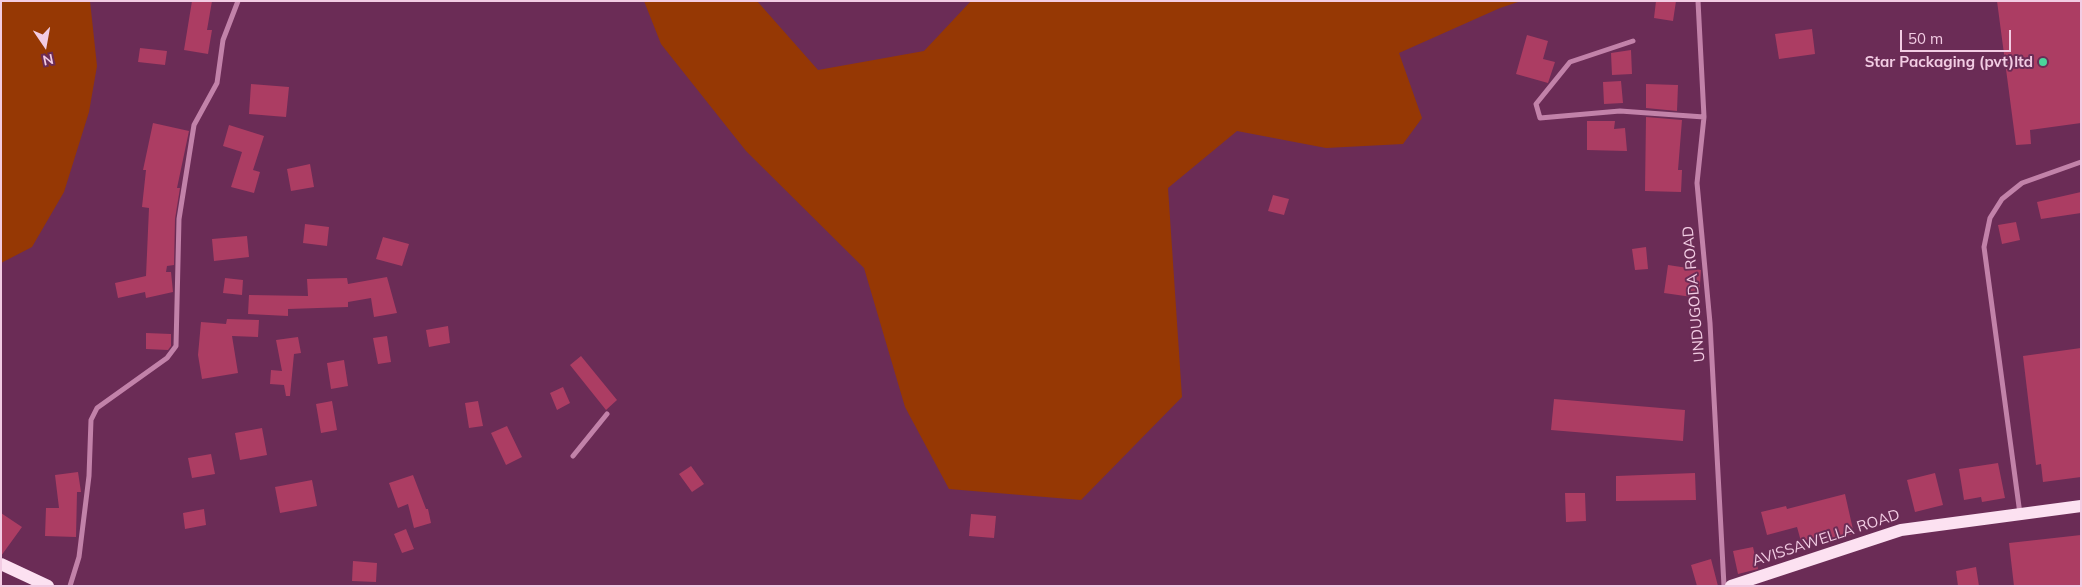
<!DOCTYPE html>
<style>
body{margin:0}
#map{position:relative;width:2082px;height:587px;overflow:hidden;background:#6b2c56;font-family:Mulish,sans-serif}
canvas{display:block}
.frame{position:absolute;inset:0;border:2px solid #f2cce3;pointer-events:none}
.north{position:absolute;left:20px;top:20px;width:50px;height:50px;-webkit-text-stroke:4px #6b2c56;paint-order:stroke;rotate:168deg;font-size:14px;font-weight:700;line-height:20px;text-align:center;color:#f2cce3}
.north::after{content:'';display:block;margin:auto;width:18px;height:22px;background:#f2cce3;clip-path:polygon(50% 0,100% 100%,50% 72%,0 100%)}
.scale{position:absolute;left:1900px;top:30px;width:111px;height:22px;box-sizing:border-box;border:2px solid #f2cce3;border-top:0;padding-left:6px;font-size:15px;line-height:18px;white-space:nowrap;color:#f2cce3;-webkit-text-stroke:4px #6b2c56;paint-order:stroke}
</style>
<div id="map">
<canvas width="2082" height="587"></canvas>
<div class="frame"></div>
<div class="north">N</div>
<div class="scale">50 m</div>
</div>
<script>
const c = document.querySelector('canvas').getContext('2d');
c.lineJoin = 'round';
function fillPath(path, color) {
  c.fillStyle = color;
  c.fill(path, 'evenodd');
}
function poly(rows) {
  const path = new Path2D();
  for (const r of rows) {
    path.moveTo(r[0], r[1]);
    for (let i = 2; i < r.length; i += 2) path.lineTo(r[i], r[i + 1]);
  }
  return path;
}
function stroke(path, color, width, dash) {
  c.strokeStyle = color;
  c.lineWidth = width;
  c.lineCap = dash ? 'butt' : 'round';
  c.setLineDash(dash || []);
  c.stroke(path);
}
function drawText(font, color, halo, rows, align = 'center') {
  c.font = font + ' Mulish,sans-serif';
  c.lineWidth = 4;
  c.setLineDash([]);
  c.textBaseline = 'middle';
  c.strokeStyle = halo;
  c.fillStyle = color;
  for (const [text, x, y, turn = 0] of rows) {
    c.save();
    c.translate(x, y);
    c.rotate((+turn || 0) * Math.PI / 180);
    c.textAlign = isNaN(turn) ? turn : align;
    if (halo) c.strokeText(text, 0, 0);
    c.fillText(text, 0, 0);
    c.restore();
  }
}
fillPath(poly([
 [1,1,90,1,97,66,89,112,64,192,32,247,1,263],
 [644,1,757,1,818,70,924,51,971,1,1521,1,1500,8,1399,53,1422,118,1403,144,1326,148,1237,131,1168,188,1182,397,1081,500,949,489,905,407,864,268,746,151,661,44]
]), '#963804');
fillPath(poly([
 [192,1,212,1,207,30,212,30,208,54,184,50],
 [1656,1,1676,1,1673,21,1654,18],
 [1997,1,2081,1,2081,123,2030,130,2031,144,2016,145],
 [1812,29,1815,54,1779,59,1775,34],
 [1527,35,1548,41,1543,59,1555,62,1548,83,1516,74],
 [140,48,167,51,165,65,138,62],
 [1631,50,1632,74,1612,75,1611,53],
 [1621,81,1623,103,1604,104,1603,82],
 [251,84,289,87,286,117,249,114],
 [1646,84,1678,85,1677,111,1646,108],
 [1646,117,1682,120,1678,170,1682,170,1681,192,1645,191],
 [1587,121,1615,121,1614,129,1625,128,1627,151,1587,150],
 [153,123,189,131,177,188,180,188,175,219,174,265,167,266,166,272,171,272,173,292,146,298,145,292,118,298,115,283,146,276,149,208,142,207,146,170,143,170],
 [229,125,264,136,253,170,260,172,254,193,231,187,242,152,223,146],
 [310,164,314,187,291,191,287,169],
 [2081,192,2081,213,2041,219,2037,202],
 [1273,195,1289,199,1284,215,1268,211],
 [2016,222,2020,240,2002,244,1998,225],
 [305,224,329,227,327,246,303,243],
 [247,236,249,257,214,261,212,239],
 [383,237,409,244,402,266,376,259],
 [1646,247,1648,269,1635,270,1632,249],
 [1668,265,1701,270,1699,298,1664,293],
 [387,277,397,313,374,317,371,298,348,302,348,307,288,309,288,316,248,314,249,295,308,296,307,279,347,278,348,284],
 [225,278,243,280,242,295,223,293],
 [227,319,259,320,258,337,232,336,238,373,202,379,198,355,201,322,226,324],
 [448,326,450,343,429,347,426,330],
 [146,333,171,334,171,346,168,350,146,349],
 [387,336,391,362,378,364,373,338],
 [298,337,301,353,294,354,290,396,286,396,284,385,270,384,271,370,282,371,276,340],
 [2081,348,2081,477,2043,482,2041,464,2036,465,2023,356],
 [581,356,617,400,606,410,570,365],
 [344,360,348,386,331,389,327,363],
 [563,387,570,403,557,410,550,393],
 [1554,399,1685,410,1683,441,1551,430],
 [332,401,337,430,321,433,316,404],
 [478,401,483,426,469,428,465,403],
 [507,426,522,457,506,465,491,433],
 [262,428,267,455,240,460,235,433],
 [211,454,215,474,192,478,188,458],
 [1998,463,2005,498,1982,502,1981,497,1964,500,1959,469],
 [691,466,704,484,692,492,679,474],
 [78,472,81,492,77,492,76,537,45,536,46,508,59,508,55,475],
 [1695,473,1696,500,1616,501,1616,476],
 [1935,473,1943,505,1915,512,1907,480],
 [413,475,426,509,428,509,431,523,414,528,408,504,398,508,389,483],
 [312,480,317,506,280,513,275,487],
 [1565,493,1585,493,1586,521,1566,522],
 [1845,494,1854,534,1802,545,1797,527,1767,535,1761,512,1786,506,1787,509],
 [204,509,206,525,185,529,183,513],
 [1,513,22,527,1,556],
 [971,514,996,516,994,538,969,536],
 [406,529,414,549,402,553,394,534],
 [2081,535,2081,586,2014,586,2009,543],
 [1753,547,1758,569,1738,574,1733,551],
 [1711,559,1718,586,1697,586,1691,565],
 [353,561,377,563,376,582,352,581],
 [1976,567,1979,586,1958,586,1956,571]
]), '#ac3d63');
stroke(poly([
 [1698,1,1704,117,1697,183,1710,323,1724,586],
 [1633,41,1570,62,1536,104,1540,118,1620,111,1704,117],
 [573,456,607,414],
 [2020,514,1984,247,1990,218,2002,199,2022,183,2081,162],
 [70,586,79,557,89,476,91,420,97,408,167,358,176,346,179,219,194,125,217,83,223,40,238,1]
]), '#c282a9', 5);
stroke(poly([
 [1,564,48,586],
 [1731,586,1901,530,2081,506]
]), '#fce1f1', 12);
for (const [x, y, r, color] of [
 [2043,62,5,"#4bd49b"]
]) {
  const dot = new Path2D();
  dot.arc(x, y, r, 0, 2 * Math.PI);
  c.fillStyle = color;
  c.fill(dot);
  stroke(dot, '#6b2c56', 2);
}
drawText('bold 15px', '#f2cce3', '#6b2c56', [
 ["Star Packaging (pvt)ltd",2033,62]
], 'right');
drawText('15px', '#f2cce3', '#6b2c56', [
 ["UNDUGODA ROAD",1694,294,-95],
 ["AVISSAWELLA ROAD",1826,538,-18]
]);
</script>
